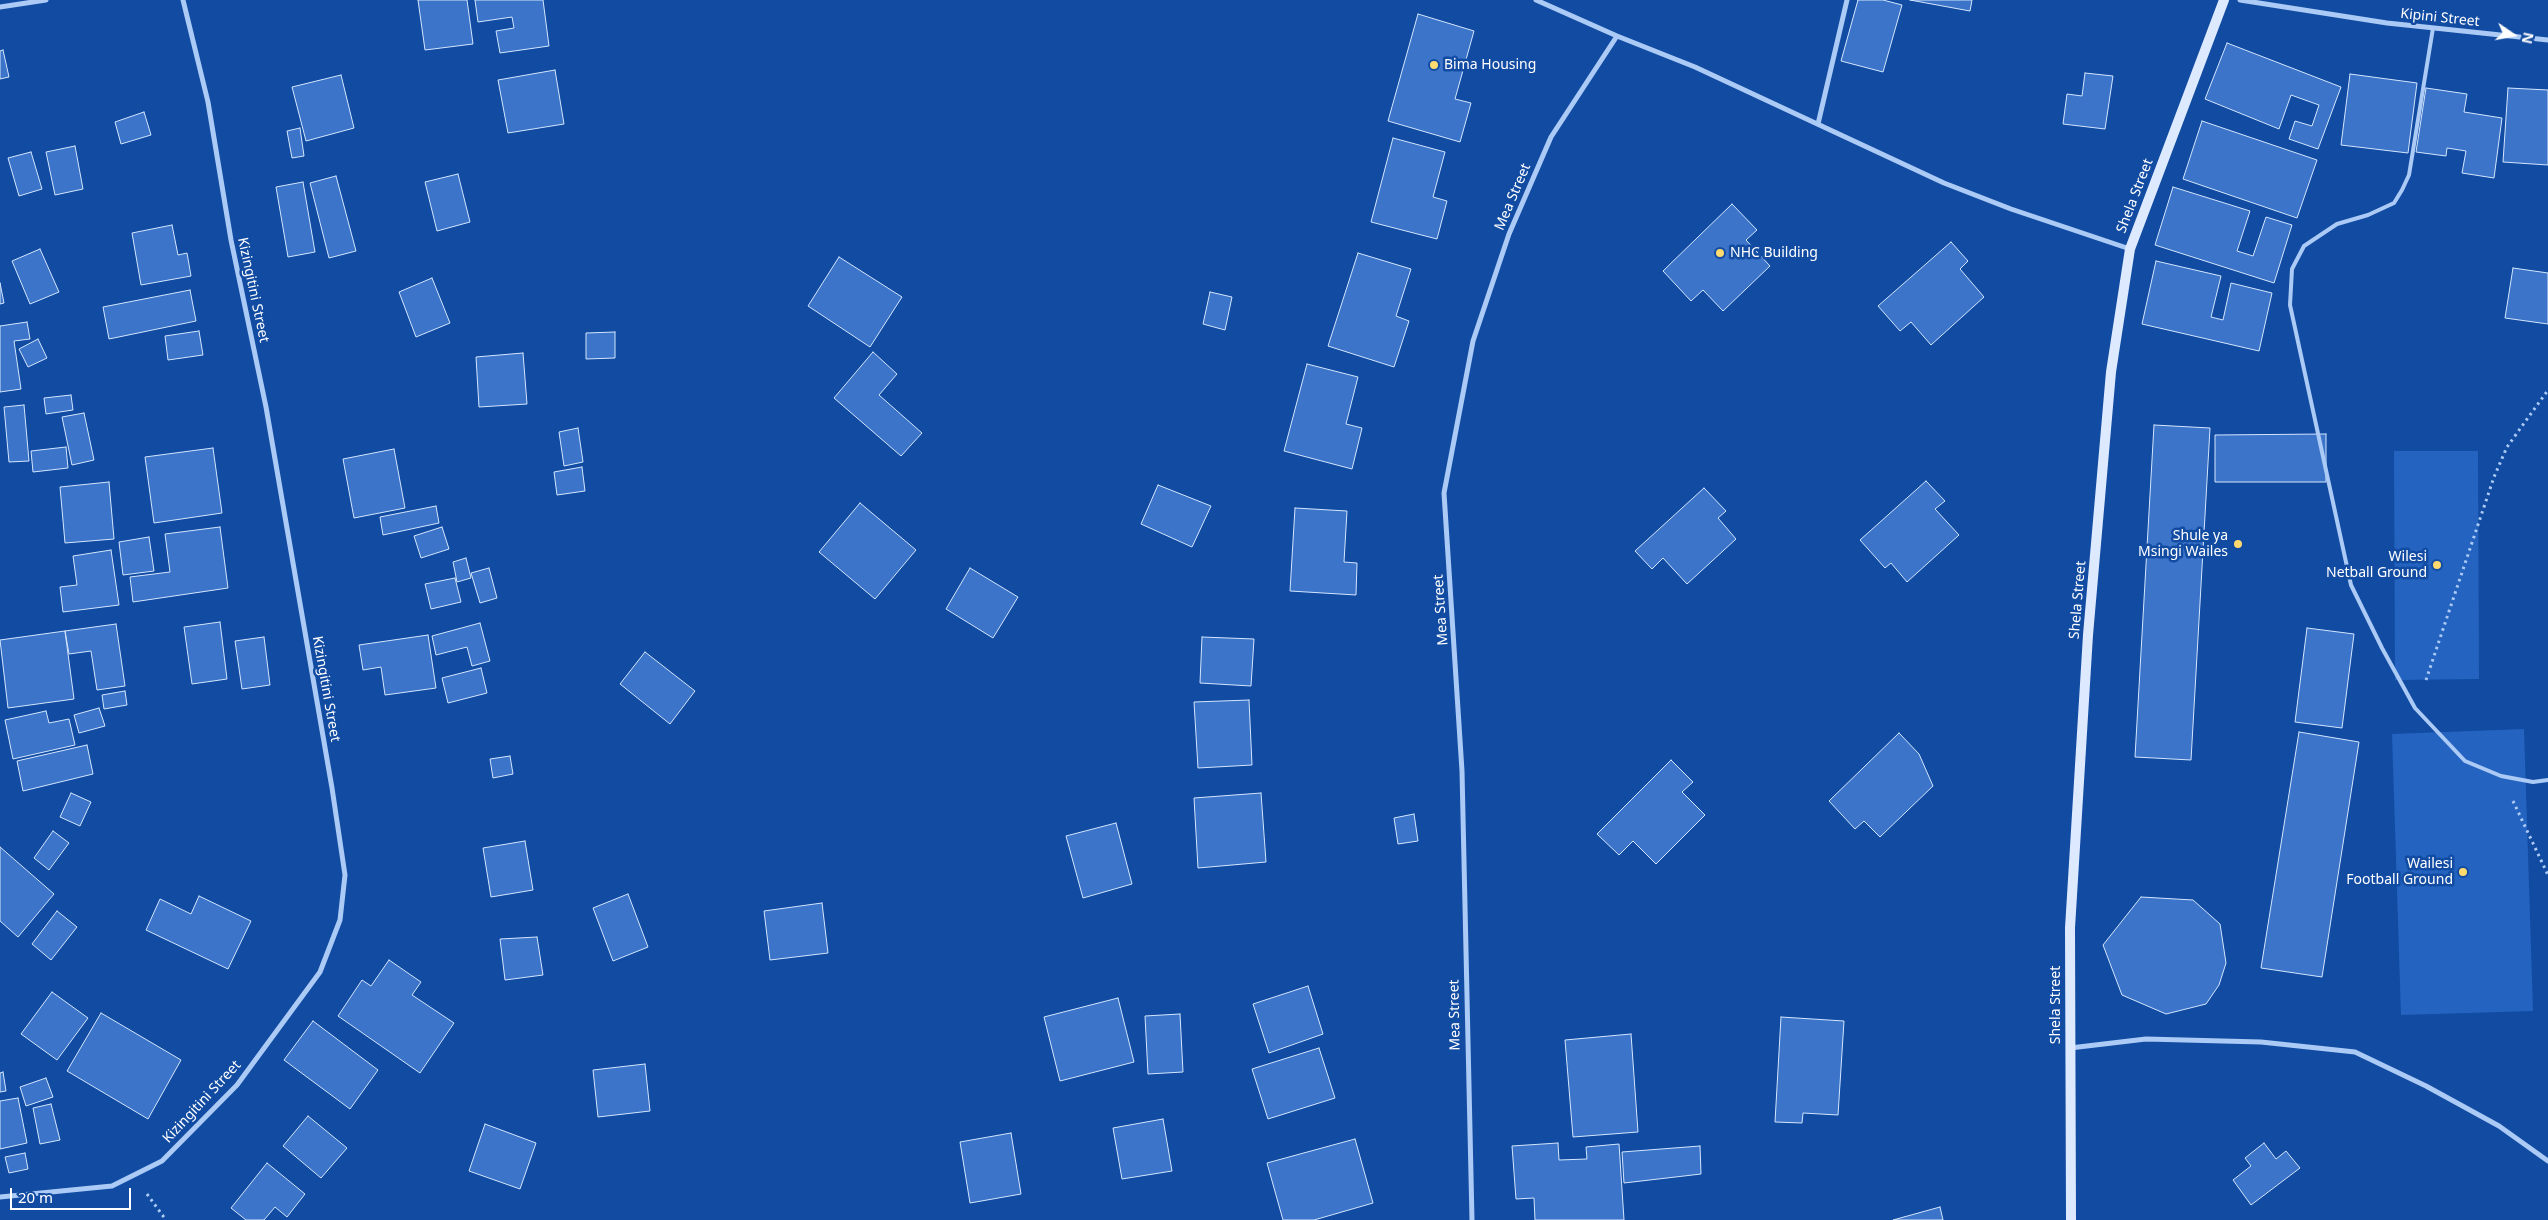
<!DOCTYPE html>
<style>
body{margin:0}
#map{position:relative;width:2548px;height:1220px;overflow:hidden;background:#114ba2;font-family:"Noto Sans",sans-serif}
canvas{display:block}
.north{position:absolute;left:2488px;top:10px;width:50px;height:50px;-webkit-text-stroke:4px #114ba2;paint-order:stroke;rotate:102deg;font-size:14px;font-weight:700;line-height:20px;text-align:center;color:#fff}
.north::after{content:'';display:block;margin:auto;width:18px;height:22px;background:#fff;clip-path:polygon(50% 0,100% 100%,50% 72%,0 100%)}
.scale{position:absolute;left:10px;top:1188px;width:121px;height:22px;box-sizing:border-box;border:2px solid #fff;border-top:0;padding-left:6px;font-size:15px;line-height:18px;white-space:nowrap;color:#fff;-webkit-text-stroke:4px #114ba2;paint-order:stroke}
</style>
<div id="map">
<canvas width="2548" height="1220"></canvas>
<div class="north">N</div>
<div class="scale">20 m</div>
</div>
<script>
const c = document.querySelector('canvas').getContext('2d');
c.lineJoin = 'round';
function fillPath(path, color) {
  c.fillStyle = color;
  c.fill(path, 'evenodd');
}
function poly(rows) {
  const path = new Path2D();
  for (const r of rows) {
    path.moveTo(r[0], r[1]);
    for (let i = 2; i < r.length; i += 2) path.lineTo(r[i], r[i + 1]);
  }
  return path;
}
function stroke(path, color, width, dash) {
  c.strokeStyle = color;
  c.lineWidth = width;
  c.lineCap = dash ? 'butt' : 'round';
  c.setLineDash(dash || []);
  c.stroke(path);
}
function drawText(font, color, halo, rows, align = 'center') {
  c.font = font + ' "Noto Sans",sans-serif';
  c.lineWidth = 5;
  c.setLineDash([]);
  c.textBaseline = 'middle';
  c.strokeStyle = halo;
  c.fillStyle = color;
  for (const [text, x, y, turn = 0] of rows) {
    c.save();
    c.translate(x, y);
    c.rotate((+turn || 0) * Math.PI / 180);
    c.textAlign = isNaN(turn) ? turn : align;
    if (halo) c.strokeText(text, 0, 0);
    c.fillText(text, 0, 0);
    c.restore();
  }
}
fillPath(poly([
 [2394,451,2478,451,2479,679,2395,680],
 [2524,729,2533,1011,2401,1015,2392,734]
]), '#2464c0');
const building = poly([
 [418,0,467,0,473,44,425,50,418,0],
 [475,0,543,0,549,46,500,53,496,31,514,28,512,17,478,22,475,0],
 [1858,0,1883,0,1902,5,1883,72,1841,61,1858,0],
 [1910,0,1972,0,1970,11,1910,0],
 [1418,14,1474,31,1455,99,1471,103,1460,142,1388,121,1418,14],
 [2227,43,2341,87,2318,149,2289,139,2295,121,2312,126,2319,105,2291,95,2279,129,2205,99,2227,43],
 [3,50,9,77,0,79,0,51,3,50],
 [555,70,564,124,508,133,498,80,555,70],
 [2085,73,2113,76,2105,129,2063,124,2067,94,2082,96,2085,73],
 [2350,74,2417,83,2408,153,2341,145,2350,74],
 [341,75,354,128,306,141,292,87,341,75],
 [2426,88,2467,94,2464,112,2502,118,2494,178,2462,173,2466,151,2447,148,2446,156,2416,152,2426,88],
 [2508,88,2548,90,2548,165,2503,162,2508,88],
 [144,112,151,135,121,144,115,122,144,112],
 [2202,121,2317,160,2297,218,2183,179,2202,121],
 [300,128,304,156,292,158,287,131,300,128],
 [1393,138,1445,152,1433,197,1447,201,1437,239,1371,222,1393,138],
 [75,146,83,189,55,195,46,152,75,146],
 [31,152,42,189,19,196,8,158,31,152],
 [458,174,470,222,437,231,425,182,458,174],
 [336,176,356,251,329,258,310,183,336,176],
 [303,182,315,252,288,257,276,187,303,182],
 [2173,187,2250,211,2237,251,2253,256,2266,217,2292,225,2274,283,2155,245,2173,187],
 [1732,204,1757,230,1746,240,1770,266,1723,311,1703,290,1691,301,1663,271,1732,204],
 [172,225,178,255,187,253,191,276,141,285,132,233,172,225],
 [1951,242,1968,261,1960,269,1984,297,1931,345,1911,322,1900,331,1878,306,1951,242],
 [40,249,59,292,30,304,12,261,40,249],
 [1358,253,1411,269,1396,316,1409,321,1394,367,1328,346,1358,253],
 [839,257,902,297,870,347,808,306,839,257],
 [2156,261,2221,276,2211,317,2223,320,2231,283,2272,293,2259,351,2142,324,2156,261],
 [2513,268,2548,273,2548,324,2505,318,2513,268],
 [432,278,450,323,416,337,399,292,432,278],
 [0,283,4,303,0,304,0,283],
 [190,290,196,321,109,339,103,307,190,290],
 [1210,292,1232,297,1225,330,1203,324,1210,292],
 [27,322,30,339,14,341,21,389,0,392,0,326,27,322],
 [199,331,203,355,168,360,165,336,199,331],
 [615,332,615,358,586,359,586,333,615,332],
 [38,339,47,358,28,367,19,349,38,339],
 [873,352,897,374,879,395,922,433,901,456,834,398,873,352],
 [523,353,527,404,479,407,476,357,523,353],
 [1307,364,1358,377,1346,424,1362,428,1352,469,1284,451,1307,364],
 [71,395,73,410,46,414,44,398,71,395],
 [24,405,29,461,9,462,4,407,24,405],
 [84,413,94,460,72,465,62,417,84,413],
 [2154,425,2210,428,2191,760,2135,757,2154,425],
 [578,428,583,462,564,466,559,432,578,428],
 [2326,434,2326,482,2215,482,2215,435,2326,434],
 [66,447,68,468,33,472,31,451,66,447],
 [213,448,222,513,154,523,145,457,213,448],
 [394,449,405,508,354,518,343,459,394,449],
 [582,467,585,491,557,495,554,472,582,467],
 [1926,481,1945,501,1935,509,1959,535,1907,582,1891,563,1885,568,1860,540,1926,481],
 [109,482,114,539,65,543,60,487,109,482],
 [1158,485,1211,506,1192,547,1141,524,1158,485],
 [1704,488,1726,511,1718,518,1736,539,1687,584,1663,558,1652,569,1635,551,1704,488],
 [860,503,916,550,875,599,819,552,860,503],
 [436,506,439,523,383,535,380,517,436,506],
 [1295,508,1347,511,1344,562,1357,563,1356,595,1290,591,1295,508],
 [220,527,228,588,133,602,130,577,170,572,165,534,220,527],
 [442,527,449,549,421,558,414,536,442,527],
 [149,537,154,571,123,575,119,542,149,537],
 [111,550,119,605,63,612,60,587,77,585,73,556,111,550],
 [466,558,471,578,457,582,453,562,466,558],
 [489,568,497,598,480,603,471,573,489,568],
 [970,568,1018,597,993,638,946,609,970,568],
 [455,578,461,602,431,609,425,584,455,578],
 [220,622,227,679,192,684,184,627,220,622],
 [480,623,490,661,472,666,467,647,436,655,432,636,480,623],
 [116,624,125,686,97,690,91,651,69,654,65,631,116,624],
 [2307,628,2354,634,2342,728,2295,722,2307,628],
 [65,631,74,699,8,708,0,640,65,631],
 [428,635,436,688,385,695,381,667,363,670,359,645,428,635],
 [264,637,270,685,242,689,235,641,264,637],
 [1202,637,1254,639,1251,686,1200,683,1202,637],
 [645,652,695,691,670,724,620,684,645,652],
 [481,668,487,693,448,703,442,678,481,668],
 [125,691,127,705,104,709,102,695,125,691],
 [1249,700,1252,765,1198,768,1194,702,1249,700],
 [99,708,105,726,79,733,74,715,99,708],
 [46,711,49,723,69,719,75,745,13,759,5,720,46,711],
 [2299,732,2359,742,2322,977,2261,968,2299,732],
 [1899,733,1919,754,1933,786,1880,837,1864,821,1855,829,1829,801,1899,733],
 [87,745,93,774,23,791,17,761,87,745],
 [510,756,513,774,493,778,490,759,510,756],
 [1671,760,1693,782,1682,792,1705,815,1656,864,1633,841,1619,855,1597,834,1671,760],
 [71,793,91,802,80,826,60,817,71,793],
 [1261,793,1266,862,1198,868,1194,798,1261,793],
 [1414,814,1418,841,1398,844,1394,818,1414,814],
 [1116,823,1132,884,1083,898,1066,836,1116,823],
 [53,831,69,843,49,870,34,858,53,831],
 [525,841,533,890,491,897,483,848,525,841],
 [0,847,54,894,18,937,0,921,0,847],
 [628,894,648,947,613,961,593,908,628,894],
 [199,896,251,921,228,969,146,930,160,899,191,914,199,896],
 [2141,897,2193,900,2220,924,2226,963,2219,985,2206,1004,2166,1014,2122,995,2103,945,2141,897],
 [822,903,828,953,770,960,764,911,822,903],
 [57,911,77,927,51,960,32,944,57,911],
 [537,937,543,975,505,980,500,939,537,937],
 [389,960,421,982,412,995,454,1023,420,1073,338,1016,362,980,371,986,389,960],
 [1308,986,1323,1034,1269,1053,1253,1004,1308,986],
 [52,992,88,1018,57,1060,21,1034,52,992],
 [1118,998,1134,1062,1060,1081,1044,1017,1118,998],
 [101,1013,181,1060,148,1119,67,1071,101,1013],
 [1180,1014,1183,1072,1148,1074,1145,1016,1180,1014],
 [1781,1017,1844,1021,1838,1115,1803,1113,1802,1123,1775,1122,1781,1017],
 [313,1021,378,1070,350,1109,284,1060,313,1021],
 [1631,1034,1638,1132,1573,1137,1565,1040,1631,1034],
 [1319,1048,1335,1098,1268,1119,1252,1069,1319,1048],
 [645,1064,650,1111,598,1117,593,1070,645,1064],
 [3,1072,6,1091,0,1092,0,1073,3,1072],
 [46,1078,53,1097,26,1106,20,1087,46,1078],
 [18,1098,27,1143,0,1149,0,1101,18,1098],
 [51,1104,60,1140,40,1144,33,1108,51,1104],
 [308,1116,347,1148,321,1178,283,1146,308,1116],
 [1163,1119,1172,1171,1122,1179,1113,1128,1163,1119],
 [485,1124,536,1143,520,1189,469,1171,485,1124],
 [1011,1133,1021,1194,970,1203,960,1142,1011,1133],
 [1355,1139,1373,1203,1314,1220,1283,1220,1267,1163,1355,1139],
 [1558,1143,1559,1160,1587,1159,1586,1147,1619,1144,1624,1220,1535,1220,1534,1198,1516,1199,1512,1146,1558,1143],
 [2264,1143,2276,1159,2286,1151,2300,1168,2251,1205,2233,1180,2251,1166,2245,1158,2264,1143],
 [1700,1146,1701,1174,1624,1183,1622,1152,1700,1146],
 [25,1153,28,1169,9,1173,5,1157,25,1153],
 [267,1163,305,1194,287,1217,275,1207,264,1220,246,1220,231,1208,267,1163],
 [1940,1207,1943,1220,1893,1220,1940,1207]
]);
fillPath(building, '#3b74c8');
stroke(building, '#d4e6fe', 1);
stroke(poly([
 [2426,680,2494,477,2507,447,2548,390],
 [2513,801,2548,875],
 [147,1194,166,1220]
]), '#abcaf5', 3, [2.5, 4]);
stroke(poly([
 [2433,28,2409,175,2402,190,2394,203,2368,215,2337,224,2304,246,2292,269,2290,305,2351,585,2382,648,2415,708,2465,761,2501,776,2533,782,2548,780]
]), '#abcaf5', 4);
stroke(poly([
 [1536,0,1617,36,1695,67,1944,183,2011,209,2130,249],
 [2240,0,2387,23,2548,40],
 [0,7,46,0],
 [1818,124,1847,0],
 [2070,1048,2146,1039,2261,1042,2355,1052,2426,1086,2499,1126,2548,1161],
 [0,1197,112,1186,162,1161,237,1085,320,972,340,920,345,875,332,788,266,407,231,240,208,102,183,0],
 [1472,1220,1462,771,1444,493,1473,341,1509,234,1551,137,1617,36]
]), '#abcaf5', 5);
stroke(poly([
 [2071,1220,2070,928,2088,635,2111,372,2130,249,2224,0]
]), '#dce9fe', 10);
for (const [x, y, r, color] of [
 [1434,65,5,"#ffdb6f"],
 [1720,253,5,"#ffdb6f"],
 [2238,544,5,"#ffdb6f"],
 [2437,565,5,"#ffdb6f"],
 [2463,872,5,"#ffdb6f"]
]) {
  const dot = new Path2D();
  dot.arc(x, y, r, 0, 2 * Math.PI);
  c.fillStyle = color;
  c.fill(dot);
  stroke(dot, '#114ba2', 2);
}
drawText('14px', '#fff', '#114ba2', [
 ["Kipini Street",2440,18,6],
 ["Shela Street",2135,196,-69],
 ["Mea Street",1513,197,-67],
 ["Kizingitini Street",253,290,78],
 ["Shela Street",2078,600,-85],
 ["Mea Street",1441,610,-94],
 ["Kizingitini Street",326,689,80],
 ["Shela Street",2056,1005,-90],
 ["Mea Street",1455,1015,-91],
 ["Kizingitini Street",202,1102,-47]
]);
drawText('14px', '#fff', '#114ba2', [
 ["Bima Housing",1444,65,"left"],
 ["NHC Building",1730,253,"left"],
 ["Shule ya",2228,536],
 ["Msingi Wailes",2228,552],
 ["Wilesi",2427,557],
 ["Netball Ground",2427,573],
 ["Wailesi",2453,864],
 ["Football Ground",2453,880]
], 'right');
</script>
